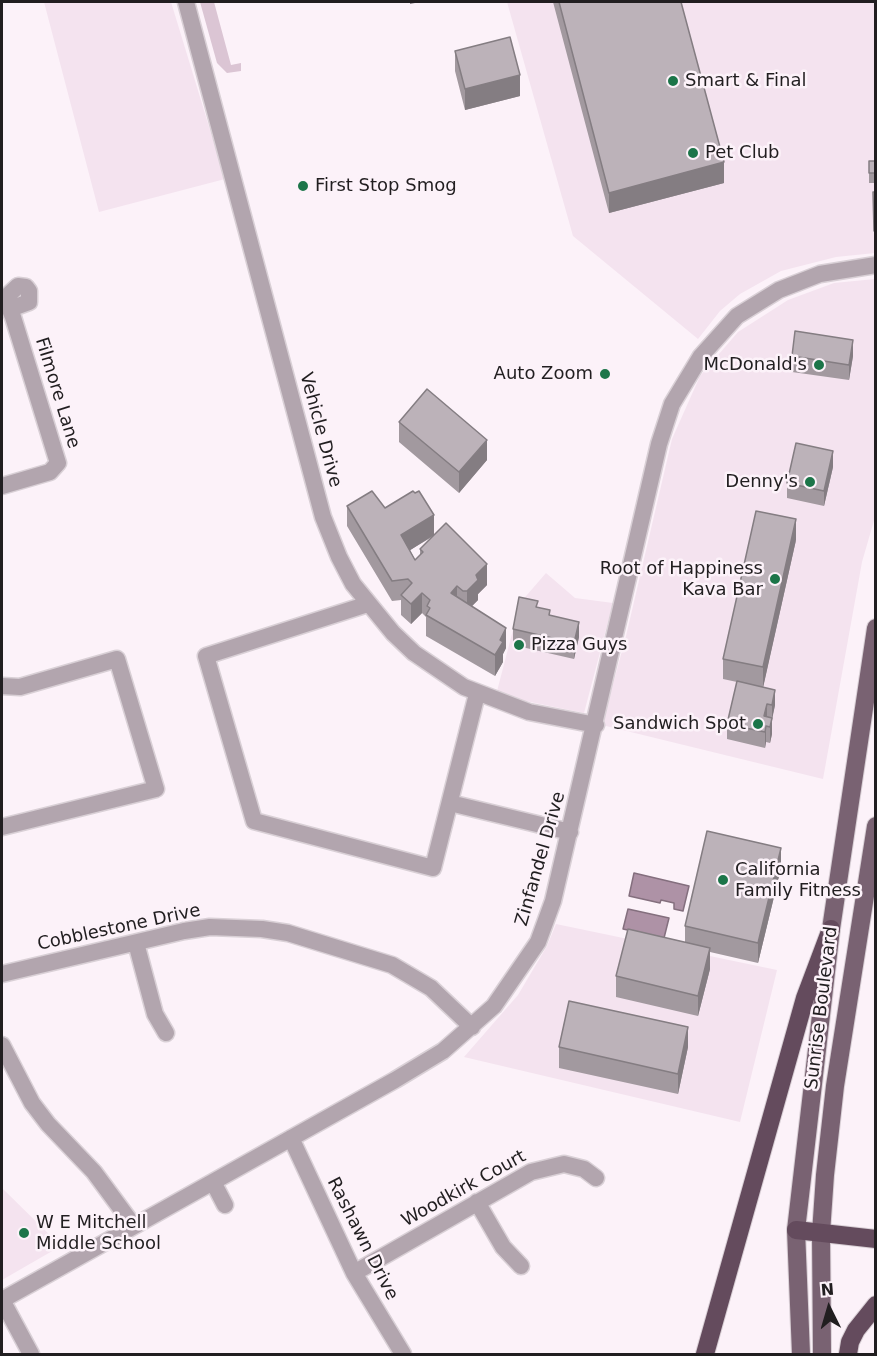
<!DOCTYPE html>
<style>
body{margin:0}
#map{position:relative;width:877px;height:1356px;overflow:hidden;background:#fcf2f9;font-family:"DejaVu Sans",sans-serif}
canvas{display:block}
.frame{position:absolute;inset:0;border:3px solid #211e20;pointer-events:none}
.north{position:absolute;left:799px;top:1278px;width:60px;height:60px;-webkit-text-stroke:4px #fcf2f9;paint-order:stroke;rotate:355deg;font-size:16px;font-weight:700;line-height:24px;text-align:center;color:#211e20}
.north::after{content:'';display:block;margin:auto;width:21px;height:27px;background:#211e20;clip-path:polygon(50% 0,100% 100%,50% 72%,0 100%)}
</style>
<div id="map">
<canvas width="877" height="1356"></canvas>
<div class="frame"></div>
<div class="north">N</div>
</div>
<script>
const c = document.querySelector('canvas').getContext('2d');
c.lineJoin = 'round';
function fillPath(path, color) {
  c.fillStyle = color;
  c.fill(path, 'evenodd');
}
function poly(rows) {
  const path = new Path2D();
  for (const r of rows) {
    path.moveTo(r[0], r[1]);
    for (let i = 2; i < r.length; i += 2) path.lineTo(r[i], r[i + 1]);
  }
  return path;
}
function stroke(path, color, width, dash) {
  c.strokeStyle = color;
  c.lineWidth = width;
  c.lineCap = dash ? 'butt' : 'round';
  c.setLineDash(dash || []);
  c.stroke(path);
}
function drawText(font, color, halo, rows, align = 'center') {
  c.font = font + ' "DejaVu Sans",sans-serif';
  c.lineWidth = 5;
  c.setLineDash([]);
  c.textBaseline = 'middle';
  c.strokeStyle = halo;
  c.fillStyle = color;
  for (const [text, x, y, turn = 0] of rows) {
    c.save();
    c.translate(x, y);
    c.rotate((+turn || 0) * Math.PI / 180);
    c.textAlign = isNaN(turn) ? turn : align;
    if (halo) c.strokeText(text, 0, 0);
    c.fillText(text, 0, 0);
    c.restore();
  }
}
fillPath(poly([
 [44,2,171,2,225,179,99,212],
 [507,2,875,2,875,253,836,257,781,271,740,294,720,311,698,339,573,236],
 [875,279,875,517,862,562,823,779,602,725,626,636,672,439,700,376,738,332,788,300,834,283],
 [546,573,575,598,613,603,584,713,496,695,520,603],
 [556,924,777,970,740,1122,464,1057,518,995,547,946],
 [2,1188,61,1246,2,1280]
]), '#f4e3ef');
fillPath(poly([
 [200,2,214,2,231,65,241,63,241,71,227,73,217,63]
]), '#dbc5d4');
const water = poly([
 [634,873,689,886,683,911,674,909,674,903,661,900,660,903,629,896,634,873],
 [628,909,669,918,664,938,623,929,628,909]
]);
fillPath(water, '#ae92a6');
stroke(water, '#846f7e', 1.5);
const minor = poly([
 [186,2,323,517,339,557,353,584,393,633,414,653,464,687,529,712,596,725],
 [5,298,18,286,26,287,29,291,29,302,10,309],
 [2,299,5,298,13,317,58,463,50,472,2,486],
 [368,604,206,656,254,821,433,868,477,694],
 [2,686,20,687,117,659,156,789,2,827],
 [450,803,570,832],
 [136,943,155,1014,166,1033],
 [2,974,184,931,210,927,262,929,288,933,392,965,431,988,472,1027],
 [2,1045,32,1103,48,1124,94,1172,133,1225],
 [291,1138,354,1273,403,1354],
 [213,1182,225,1205],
 [477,1202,503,1247,521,1266],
 [354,1273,531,1172,564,1164,584,1169,596,1178],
 [2,1300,395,1080,443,1051,494,1006,538,942,553,901,659,444,672,404,701,356,737,316,779,290,820,274,876,265],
 [2,1300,31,1354]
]);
const major = poly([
 [801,1354,796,1230,831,929,876,628],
 [822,1354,821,1233,825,1175,835,1086,876,826]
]);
const highway = poly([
 [796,1230,876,1239],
 [705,1354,805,998,831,929],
 [848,1354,850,1342,856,1330,876,1305]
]);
stroke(minor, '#d9d0d6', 19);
stroke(major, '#d9d0d6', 20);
stroke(highway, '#d9d0d6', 20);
stroke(minor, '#b2a5ae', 16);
stroke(major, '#796272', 18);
stroke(highway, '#644b5d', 18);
fillPath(poly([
 [553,2,681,2,724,183,609,213],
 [455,51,520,96,465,110,455,71],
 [869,161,876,161,876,183,869,183],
 [792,356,853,356,849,380,792,372],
 [399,422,487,460,459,493,399,442],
 [833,467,824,506,787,498,787,483],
 [347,506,385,508,434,534,487,585,478,594,478,600,472,606,506,648,503,654,503,662,495,676,426,636,426,617,422,613,411,624,401,615,401,600,392,601,347,526],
 [432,537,420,549,420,556,415,560,410,550],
 [796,540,763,687,775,705,772,718,772,734,770,743,766,742,765,748,727,739,727,724,737,682,723,679,723,659],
 [538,607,579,637,574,659,513,645,513,629],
 [781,868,758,963,710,952,710,969,698,1016,616,997,616,976,685,943,685,926],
 [559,1047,688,1047,678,1094,559,1068]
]), '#a2999f');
fillPath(poly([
 [410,2,420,2,410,4],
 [520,75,520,96,465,110,465,89],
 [724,162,724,183,609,213,609,193],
 [853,340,853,356,849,380,849,365],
 [487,440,487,460,459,493,459,472],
 [833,451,833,467,824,506,824,491],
 [434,515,434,535,401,556,401,535],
 [796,519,796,540,763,688,763,667],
 [487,564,487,585,478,594,478,600,467,611,467,591,476,575],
 [457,586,457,606,451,593],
 [422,593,422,613,411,624,411,604],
 [579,622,579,637,574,659,574,643],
 [506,628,506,648,503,654,503,662,495,676,495,655,500,640],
 [775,690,775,705,772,720,772,705],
 [767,704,767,719,764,716],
 [772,718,772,734,770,743,770,727],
 [766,726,766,742,765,748,765,732],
 [781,848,781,868,758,963,758,943],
 [710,948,710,969,698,1016,698,996],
 [688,1027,688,1047,678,1094,678,1074]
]), '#847d82');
const building = poly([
 [559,2,681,2,724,162,609,193,559,2],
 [510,37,520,75,465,89,455,51,510,37],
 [869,161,876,161,876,173,869,173,869,161],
 [873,192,876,192,876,231,874,231,873,192],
 [795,331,853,340,849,365,792,356,795,331],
 [427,389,487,440,459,472,399,422,427,389],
 [796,443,833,451,824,491,787,483,796,443],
 [372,491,385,508,413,491,415,493,419,491,434,515,401,535,415,560,423,552,420,549,446,523,487,564,476,575,478,580,467,591,463,591,457,586,451,593,506,628,500,640,503,642,495,655,426,615,430,608,427,606,430,600,422,593,411,604,401,595,412,583,408,579,392,581,347,506,372,491],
 [756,511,796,519,763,667,723,659,756,511],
 [519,597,538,601,536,607,550,610,549,615,579,622,574,643,513,629,519,597],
 [737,681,775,690,772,705,767,704,764,716,772,718,770,727,766,726,765,732,727,724,737,681],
 [707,831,781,848,758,943,685,926,707,831],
 [628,929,710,948,698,996,616,976,628,929],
 [569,1001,688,1027,678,1074,559,1047,569,1001]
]);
fillPath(building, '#bcb2b9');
stroke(building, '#847d82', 1.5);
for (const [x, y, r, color] of [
 [673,81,6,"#1c7549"],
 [693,153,6,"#1c7549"],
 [303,186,6,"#1c7549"],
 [819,365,6,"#1c7549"],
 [605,374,6,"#1c7549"],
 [810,482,6,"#1c7549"],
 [775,579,6,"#1c7549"],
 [519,645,6,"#1c7549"],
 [758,724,6,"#1c7549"],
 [723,880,6,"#1c7549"],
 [24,1233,6,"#1c7549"]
]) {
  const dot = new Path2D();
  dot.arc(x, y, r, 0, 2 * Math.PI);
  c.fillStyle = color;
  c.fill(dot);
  stroke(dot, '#fcf2f9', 2);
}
drawText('18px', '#211e20', '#fcf2f9', [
 ["Smart & Final",685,81],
 ["Pet Club",705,153],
 ["First Stop Smog",315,186],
 ["McDonald's",807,365,"right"],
 ["Auto Zoom",593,374,"right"],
 ["Denny's",798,482,"right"],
 ["Root of Happiness",763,569,"right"],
 ["Kava Bar",763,590,"right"],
 ["Pizza Guys",531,645],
 ["Sandwich Spot",746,724,"right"],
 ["California",735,870],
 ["Family Fitness",735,891],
 ["W E Mitchell",36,1223],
 ["Middle School",36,1244]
], 'left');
drawText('18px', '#211e20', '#fcf2f9', [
 ["Filmore Lane",57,393,73],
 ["Vehicle Drive",320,430,75],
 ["Zinfandel Drive",541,859,-74],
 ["Cobblestone Drive",119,928,-12],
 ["Sunrise Boulevard",822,1008,-83],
 ["Woodkirk Court",464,1189,-29],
 ["Rashawn Drive",362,1239,63]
]);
</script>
